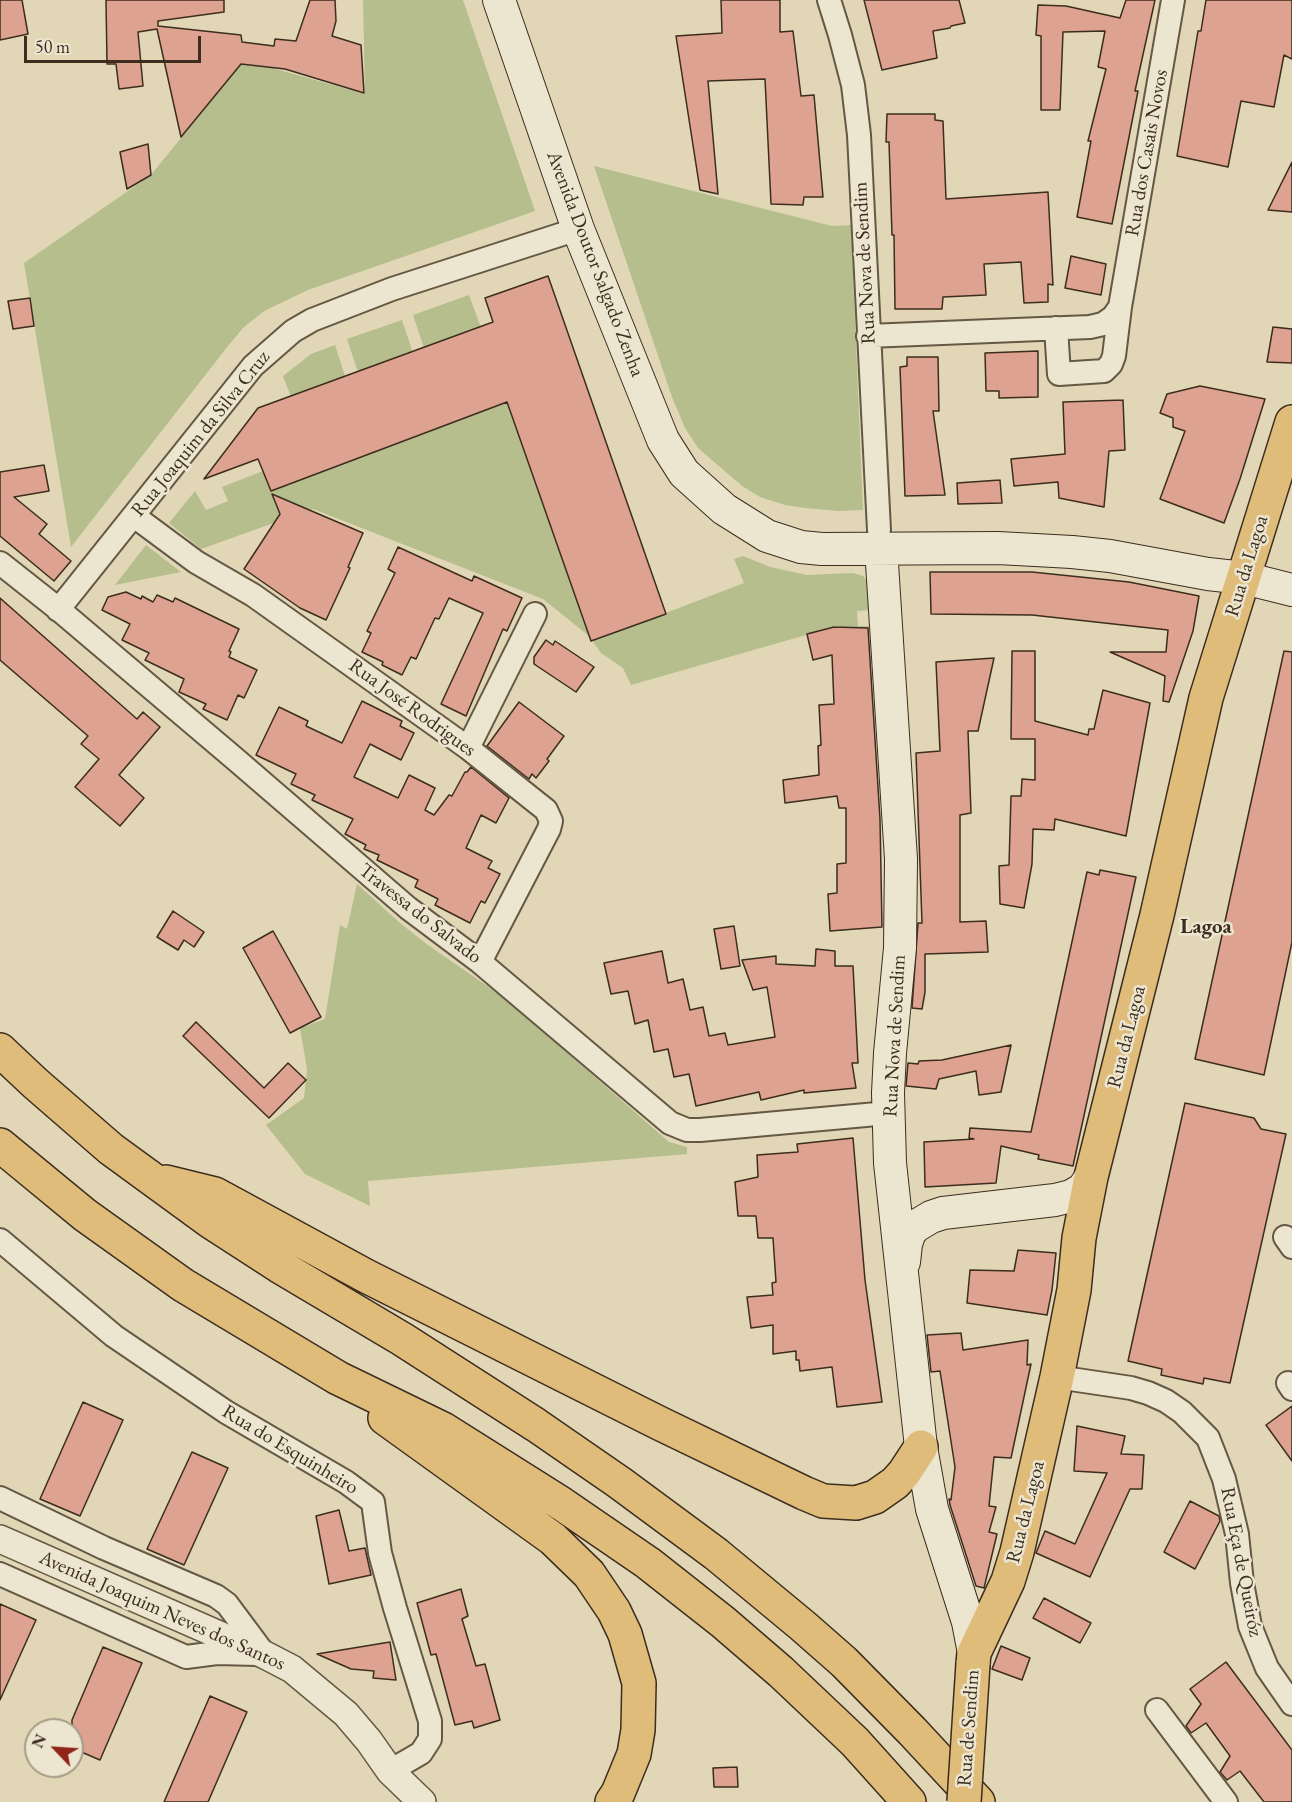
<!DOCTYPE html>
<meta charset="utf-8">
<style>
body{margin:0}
#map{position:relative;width:1292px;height:1802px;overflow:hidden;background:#e1d7b6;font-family:"EB Garamond",serif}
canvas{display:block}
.north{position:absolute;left:24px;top:1718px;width:60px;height:60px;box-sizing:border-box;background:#ece5d0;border:2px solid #a69b89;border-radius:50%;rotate:295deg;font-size:16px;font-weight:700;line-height:24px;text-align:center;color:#3c2d1e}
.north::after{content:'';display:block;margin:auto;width:21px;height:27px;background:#8f2418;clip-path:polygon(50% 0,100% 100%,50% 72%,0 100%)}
.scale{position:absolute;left:24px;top:36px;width:177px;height:27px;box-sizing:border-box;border:3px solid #3c2d1e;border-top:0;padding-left:8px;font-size:18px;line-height:21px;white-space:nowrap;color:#3c2d1e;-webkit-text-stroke:4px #ece5d0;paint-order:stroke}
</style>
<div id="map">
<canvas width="1292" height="1802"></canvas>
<div class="north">N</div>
<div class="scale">50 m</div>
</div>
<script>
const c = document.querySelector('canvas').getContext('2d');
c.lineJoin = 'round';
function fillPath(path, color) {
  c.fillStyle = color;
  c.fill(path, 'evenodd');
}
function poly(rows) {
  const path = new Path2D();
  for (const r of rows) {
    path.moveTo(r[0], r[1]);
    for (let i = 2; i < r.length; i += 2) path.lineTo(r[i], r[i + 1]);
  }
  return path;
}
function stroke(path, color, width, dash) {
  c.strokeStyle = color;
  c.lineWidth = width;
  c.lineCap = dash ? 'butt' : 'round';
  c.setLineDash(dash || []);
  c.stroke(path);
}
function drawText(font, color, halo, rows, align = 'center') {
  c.font = font + ' "EB Garamond",serif';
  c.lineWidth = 5;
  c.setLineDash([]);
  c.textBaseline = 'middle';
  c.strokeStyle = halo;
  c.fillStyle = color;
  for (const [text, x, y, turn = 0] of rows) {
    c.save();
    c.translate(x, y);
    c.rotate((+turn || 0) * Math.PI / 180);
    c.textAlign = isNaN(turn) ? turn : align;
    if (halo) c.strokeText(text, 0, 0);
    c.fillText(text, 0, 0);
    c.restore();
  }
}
fillPath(poly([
 [363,0,463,0,535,211,308,290,264,311,243,328,228,346,71,547,24,263,151,175,244,60,365,94],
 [594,166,832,226,851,225,863,510,838,511,805,508,785,505,760,497,742,486,698,448,685,428,672,397],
 [469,295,481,328,474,329,424,348,413,315],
 [402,320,413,353,409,352,358,372,347,339],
 [335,345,345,376,291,397,283,376,311,354],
 [506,401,589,636,609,630,611,634,744,583,734,559,743,556,770,567,807,575,853,573,863,576,868,582,872,610,857,611,858,626,870,626,870,628,834,627,631,685,623,668,601,653,589,636,543,599,313,509,201,549,169,523,195,491,206,510,228,501,222,487,263,471,271,491],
 [146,545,181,572,115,585],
 [357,884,400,923,428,945,506,999,669,1142,687,1147,687,1154,368,1181,370,1206,305,1174,266,1125,304,1098,307,1069,300,1028,325,1019,340,925,347,929]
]), '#b5be8c');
const building = poly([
 [0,0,22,0,28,34,0,40,0,0],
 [106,0,224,0,224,12,158,21,158,26,241,35,242,42,274,46,275,39,296,41,310,0,335,0,336,21,332,36,361,45,364,93,285,69,241,64,181,137,157,29,138,32,143,86,119,89,116,64,107,64,106,0],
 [721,0,780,0,780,32,793,31,801,96,814,95,823,197,804,197,803,205,771,204,765,79,708,81,718,194,700,190,676,36,722,33,721,0],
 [864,0,959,0,965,23,951,26,950,28,933,31,937,58,882,70,864,0],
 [1126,0,1155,0,1135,91,1138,91,1112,224,1077,217,1091,141,1088,141,1106,69,1098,67,1105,31,1063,32,1060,110,1041,110,1041,36,1036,35,1038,5,1066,6,1120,18,1126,0],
 [1206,0,1292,0,1292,59,1284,55,1274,107,1241,101,1228,167,1177,156,1198,31,1201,31,1206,0],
 [887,114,935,114,935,120,943,121,946,199,1048,192,1053,285,1048,284,1048,302,1024,303,1021,262,984,264,986,295,943,297,942,309,895,309,894,235,892,235,889,142,886,142,887,114],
 [148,144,151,175,127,189,120,152,148,144],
 [1292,162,1292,212,1268,210,1292,162],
 [1071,256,1106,264,1101,295,1065,288,1071,256],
 [548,276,666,614,591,641,507,402,271,491,258,459,204,479,258,408,493,322,485,298,548,276],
 [30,298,34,326,13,329,8,301,30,298],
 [1273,327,1292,329,1292,363,1267,362,1273,327],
 [1038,351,1038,397,999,398,999,391,986,391,985,353,1038,351],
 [907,357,938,357,939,411,933,411,945,495,905,496,900,367,907,366,907,357],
 [1200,386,1265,399,1240,479,1224,523,1160,499,1185,431,1173,427,1173,418,1160,413,1167,394,1200,386],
 [1123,400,1125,450,1109,451,1104,507,1059,498,1058,482,1014,486,1011,459,1065,454,1063,402,1123,400],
 [44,465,49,491,14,497,47,524,39,534,71,561,54,581,0,536,0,472,44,465],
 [1000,480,1002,503,958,504,957,483,1000,480],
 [272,494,363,533,348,567,350,568,326,620,300,608,244,569,280,514,272,494],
 [398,547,472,581,474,576,522,598,507,631,503,629,466,716,441,704,483,613,449,598,439,619,435,618,416,659,411,657,402,675,382,665,383,662,362,652,371,633,367,631,395,573,388,569,398,547],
 [930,572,1032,572,1129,582,1199,596,1193,631,1169,702,1163,701,1165,676,1110,652,1166,652,1168,630,1032,615,931,614,930,572],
 [126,592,141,599,142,596,153,602,157,595,173,602,175,598,239,629,229,651,231,652,229,657,257,670,244,698,238,695,227,720,203,709,206,704,179,692,184,679,145,660,149,653,122,640,130,624,102,610,108,597,126,592],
 [0,598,137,719,143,712,160,727,119,775,144,798,120,826,75,787,99,759,81,744,88,736,0,660,0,598],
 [834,627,868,628,880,819,882,927,830,931,828,894,837,893,837,864,846,863,846,808,839,808,837,796,785,803,783,780,819,775,818,746,821,745,819,705,834,704,832,655,813,660,807,634,834,627],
 [546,640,553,645,555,641,594,667,576,692,534,664,534,657,546,640],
 [1012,651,1035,651,1035,721,1088,735,1089,729,1094,729,1103,690,1150,703,1126,836,1055,819,1054,830,1033,829,1032,864,1024,908,1000,904,999,866,1009,865,1011,796,1021,796,1022,779,1035,780,1035,739,1011,739,1012,651],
 [1284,651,1292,652,1292,942,1264,1075,1195,1059,1284,651],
 [994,658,978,731,968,731,971,813,960,815,960,922,986,921,988,952,925,954,925,992,922,1009,912,1008,918,923,922,923,916,753,940,751,936,662,994,658],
 [362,701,402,721,400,726,414,733,401,760,370,744,354,777,398,798,409,775,435,788,425,810,434,815,449,795,452,796,465,772,467,772,471,767,509,798,496,823,481,815,466,848,492,861,488,868,500,874,485,903,481,901,470,923,435,905,438,899,415,887,418,880,377,860,379,855,364,849,366,845,345,834,353,819,312,800,315,795,291,784,296,774,256,755,279,707,308,721,306,726,342,743,362,701],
 [519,702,564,736,547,759,549,761,536,778,532,774,529,779,487,746,519,702],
 [1100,870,1136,877,1073,1166,1038,1159,1039,1155,1001,1146,996,1183,925,1187,924,1142,974,1139,969,1138,970,1128,1031,1132,1087,872,1099,875,1100,870],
 [173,911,204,932,194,947,184,940,178,950,157,937,173,911],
 [734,926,740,966,721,969,714,929,734,926],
 [273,931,321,1017,290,1033,243,948,273,931],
 [816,949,835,951,835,966,853,966,858,1063,852,1063,856,1088,804,1093,804,1090,761,1100,759,1092,696,1106,689,1074,674,1077,668,1049,654,1052,648,1020,635,1024,628,991,611,994,604,963,662,951,668,983,683,979,690,1010,703,1007,709,1036,725,1033,728,1045,775,1037,767,987,753,990,742,960,776,956,776,964,815,966,816,949],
 [196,1022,264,1088,288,1063,306,1080,269,1118,183,1036,196,1022],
 [1011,1045,1001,1092,979,1095,976,1071,939,1079,936,1089,906,1086,908,1063,918,1064,919,1061,942,1060,1011,1045],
 [1185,1103,1254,1118,1261,1129,1286,1134,1230,1383,1204,1378,1203,1384,1161,1375,1162,1369,1128,1361,1185,1103],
 [853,1138,865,1280,882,1402,837,1407,832,1367,800,1371,799,1360,796,1360,796,1351,773,1354,773,1325,751,1328,747,1297,773,1295,772,1283,776,1282,773,1238,758,1238,756,1216,738,1216,735,1182,758,1177,757,1155,798,1152,797,1144,853,1138],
 [1018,1250,1056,1253,1052,1290,1047,1315,967,1303,970,1270,1014,1271,1018,1250],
 [961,1333,963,1350,1028,1340,1027,1365,1031,1364,1011,1458,994,1457,989,1506,996,1507,989,1532,997,1534,984,1588,976,1586,950,1505,949,1499,951,1500,955,1467,940,1371,931,1372,927,1335,961,1333],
 [83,1402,123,1420,80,1516,40,1499,83,1402],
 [1292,1406,1292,1461,1266,1425,1292,1406],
 [1077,1426,1125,1436,1121,1454,1144,1455,1142,1489,1130,1489,1090,1577,1036,1553,1045,1531,1075,1544,1107,1473,1074,1471,1077,1426],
 [192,1452,228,1468,184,1565,147,1549,192,1452],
 [1190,1501,1219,1516,1220,1521,1195,1569,1164,1552,1190,1501],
 [339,1510,349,1551,365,1548,371,1575,329,1584,316,1516,339,1510],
 [461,1589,468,1616,462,1619,476,1666,485,1664,500,1720,474,1728,472,1721,455,1725,436,1654,431,1655,417,1603,461,1589],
 [1044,1598,1091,1623,1080,1643,1033,1618,1044,1598],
 [0,1604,36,1620,0,1700,0,1604],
 [390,1642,396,1680,373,1678,374,1671,351,1669,317,1654,390,1642],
 [1001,1646,1030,1658,1022,1680,992,1669,1001,1646],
 [103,1647,142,1663,100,1760,72,1748,72,1720,103,1647],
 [1226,1662,1292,1750,1292,1802,1264,1802,1240,1771,1227,1780,1220,1772,1230,1756,1206,1723,1191,1733,1186,1726,1201,1704,1190,1689,1226,1662],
 [210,1696,247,1712,208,1802,164,1802,210,1696],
 [737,1767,738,1787,714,1787,713,1768,737,1767]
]);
fillPath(building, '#dda290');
stroke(building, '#3c2d1e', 1.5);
const minor = poly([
 [829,0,840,35,853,85,859,135,879,530],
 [1056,328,1059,374,1104,371,1111,364,1114,356,1120,307],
 [868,336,1090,327,1103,324,1113,317,1120,307,1173,0],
 [134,516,196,562,253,595,468,748,546,810,551,821,549,829,480,962],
 [0,563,57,608,234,758,408,908,480,962,670,1123,687,1130,700,1130,888,1113],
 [58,610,253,366,293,331,312,320,392,289,578,229],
 [468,748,535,614],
 [1285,1237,1292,1247],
 [0,1240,114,1336,226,1412,346,1482,373,1502,380,1553,395,1608,430,1721,430,1739,421,1753,390,1771],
 [1057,1377,1131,1388,1148,1393,1166,1401,1182,1412,1208,1438,1224,1479,1237,1534,1242,1583,1250,1626,1267,1668,1292,1704],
 [1288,1383,1292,1389],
 [0,1498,104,1548,216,1596,227,1604,265,1655],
 [0,1574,186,1657,217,1653,257,1654],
 [1157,1710,1226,1802]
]);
const tertiary = poly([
 [0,1539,265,1655,292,1669,346,1714,369,1741,390,1771,422,1802]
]);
const secondary = poly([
 [499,0,578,229,663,440,684,473,724,509,767,536,801,547,822,549,998,548,1072,552,1110,556,1208,574,1244,578,1292,590],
 [881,548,901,859,900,948,890,1053,888,1093,890,1163,921,1447,932,1509,968,1622,974,1653],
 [904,1262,906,1244,910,1232,916,1226,931,1217,943,1213,1055,1200,1071,1196,1083,1189,1091,1177]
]);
const primary = poly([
 [973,1664,974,1653,1008,1581,1017,1552,1057,1377,1074,1290,1079,1238,1091,1177,1157,915,1206,698,1292,422]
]);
const motorway = poly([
 [0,1050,35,1083,111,1149,211,1222,279,1266,402,1339,536,1425,620,1483,716,1554,803,1626,844,1662,912,1731,978,1802],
 [0,1145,85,1215,183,1285,338,1378,443,1429,562,1504,648,1563,723,1622,781,1672,855,1742,909,1802],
 [166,1182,215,1194,366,1276,659,1423,804,1493,823,1501,856,1503,875,1497,895,1483,904,1473,921,1447],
 [385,1418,553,1539,589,1574,614,1611,625,1634,639,1683,638,1730,634,1754,618,1793,612,1802]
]);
stroke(minor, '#655844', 26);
stroke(tertiary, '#655844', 30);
stroke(secondary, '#3c2d1e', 34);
stroke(primary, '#3c2d1e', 36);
stroke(motorway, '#3c2d1e', 36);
stroke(minor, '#ece5d0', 22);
stroke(tertiary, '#ece5d0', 27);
stroke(secondary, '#ece5d0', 32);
stroke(primary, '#e0bc7b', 33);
stroke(motorway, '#e0bc7b', 33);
const primaryBridge = poly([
 [964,1802,973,1664]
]);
stroke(primaryBridge, '#3c2d1e', 36, []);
stroke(primaryBridge, '#e0bc7b', 33);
drawText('20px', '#3c2d1e', '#ece5d0', [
 ["Rua dos Casais Novos",1147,153,-80],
 ["Rua Nova de Sendim",865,263,-93],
 ["Avenida Doutor Salgado Zenha",595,264,69],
 ["Rua Joaquim da Silva Cruz",201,434,-51],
 ["Rua da Lagoa",1247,566,-73],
 ["Rua José Rodrigues",412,708,36],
 ["Travessa do Salvado",420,914,38],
 ["Rua Nova de Sendim",895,1036,-87],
 ["Rua da Lagoa",1127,1037,-76],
 ["Rua do Esquinheiro",290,1450,31],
 ["Rua da Lagoa",1026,1512,-76],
 ["Rua Eça de Queiróz",1241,1562,79],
 ["Avenida Joaquim Neves dos Santos",162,1611,24],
 ["Rua de Sendim",969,1728,-86]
]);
drawText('bold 21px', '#3c2d1e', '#ece5d0', [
 ["Lagoa",1206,927]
]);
</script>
